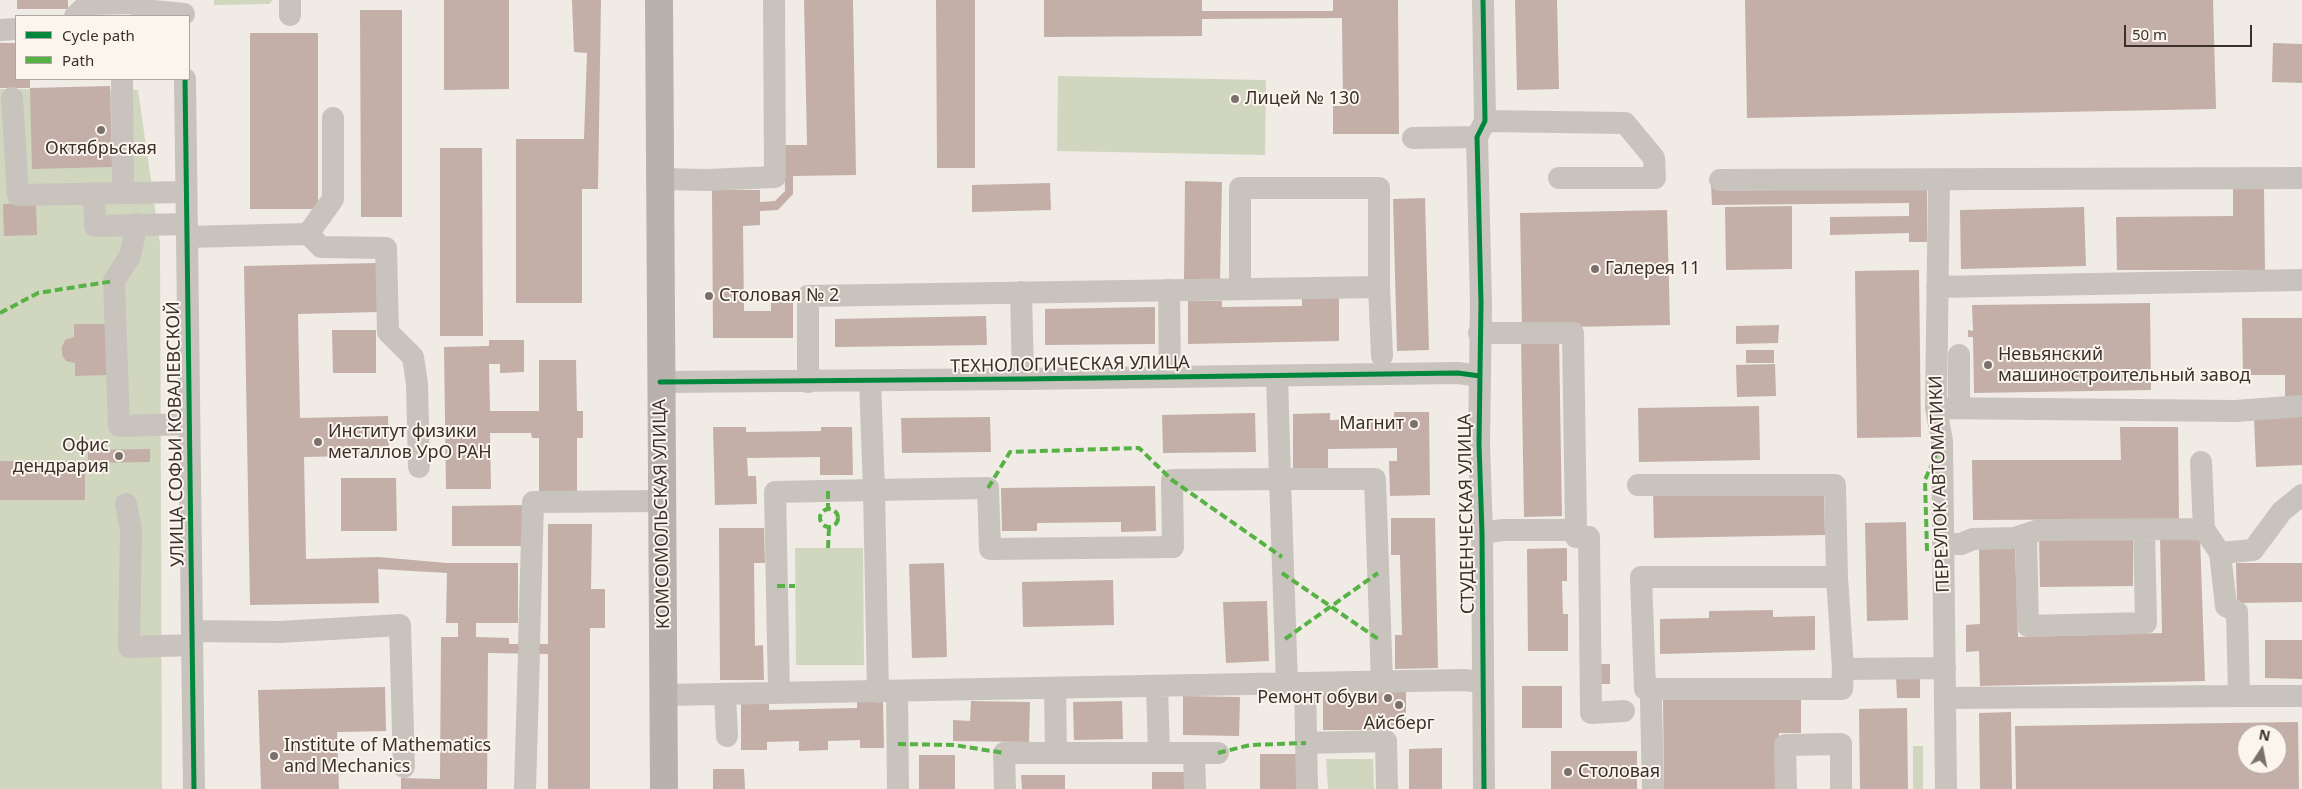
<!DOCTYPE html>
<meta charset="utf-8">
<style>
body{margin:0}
#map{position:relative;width:2302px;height:789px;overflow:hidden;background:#f0ebe5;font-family:"Noto Sans",sans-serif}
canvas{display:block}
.legend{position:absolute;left:15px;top:15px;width:175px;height:65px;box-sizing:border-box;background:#fbf5ee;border:1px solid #aea6a0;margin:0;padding:6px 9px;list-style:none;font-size:15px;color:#3b302b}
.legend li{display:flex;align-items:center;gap:10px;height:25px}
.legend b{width:25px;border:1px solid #aea6a0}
.north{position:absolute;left:2237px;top:724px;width:50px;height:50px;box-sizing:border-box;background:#fbf5ee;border:1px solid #aea6a0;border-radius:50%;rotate:11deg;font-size:14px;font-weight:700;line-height:20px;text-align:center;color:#3b302b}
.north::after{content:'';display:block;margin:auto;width:18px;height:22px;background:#7a716c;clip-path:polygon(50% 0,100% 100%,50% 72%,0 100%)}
.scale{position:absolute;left:2124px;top:25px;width:128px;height:22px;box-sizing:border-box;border:2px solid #3b302b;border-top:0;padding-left:6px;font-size:15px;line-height:18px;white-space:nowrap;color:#3b302b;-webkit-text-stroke:4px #fbf5ee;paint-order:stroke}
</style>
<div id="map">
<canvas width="2302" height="789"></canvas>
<ul class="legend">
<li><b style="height:6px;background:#00873e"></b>Cycle path</li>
<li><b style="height:6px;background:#57b246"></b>Path</li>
</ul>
<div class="north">N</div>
<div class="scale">50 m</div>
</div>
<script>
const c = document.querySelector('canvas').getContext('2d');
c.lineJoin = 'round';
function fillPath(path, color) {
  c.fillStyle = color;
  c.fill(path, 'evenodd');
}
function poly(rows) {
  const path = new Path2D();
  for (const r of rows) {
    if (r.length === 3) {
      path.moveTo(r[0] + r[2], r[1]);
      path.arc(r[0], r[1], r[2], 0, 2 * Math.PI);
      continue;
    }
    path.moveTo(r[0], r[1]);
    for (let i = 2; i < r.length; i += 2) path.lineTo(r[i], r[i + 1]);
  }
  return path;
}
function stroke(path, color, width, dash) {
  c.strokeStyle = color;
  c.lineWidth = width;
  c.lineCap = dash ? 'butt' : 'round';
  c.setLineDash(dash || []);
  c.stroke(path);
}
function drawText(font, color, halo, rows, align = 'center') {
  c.font = font + ' "Noto Sans",sans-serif';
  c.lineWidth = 4;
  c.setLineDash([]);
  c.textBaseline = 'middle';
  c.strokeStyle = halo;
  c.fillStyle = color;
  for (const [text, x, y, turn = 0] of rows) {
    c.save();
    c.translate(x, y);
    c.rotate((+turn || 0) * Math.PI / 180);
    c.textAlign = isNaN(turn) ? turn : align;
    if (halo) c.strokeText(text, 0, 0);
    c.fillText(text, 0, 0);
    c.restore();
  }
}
fillPath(poly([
 [214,0,273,0,269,4,214,5],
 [1058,76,1266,80,1265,155,1057,151],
 [0,89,138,90,160,243,162,789,0,789],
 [795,548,863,548,864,665,796,665],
 [1913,746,1923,746,1923,789,1913,789],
 [1326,759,1373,759,1374,789,1328,789]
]), '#d1d6bf');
fillPath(poly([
 [17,0,68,0,68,9,17,9],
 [444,0,509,0,509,89,444,90],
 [572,0,601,0,598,189,582,189,582,303,516,303,516,139,584,139,587,53,574,52],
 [804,0,853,0,856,175,793,176,793,194,778,210,760,211,760,225,743,226,744,311,771,311,771,302,793,301,793,338,713,338,712,190,760,190,760,202,775,201,785,191,784,145,807,145],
 [936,0,975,0,975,168,937,168],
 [1044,0,1202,0,1202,11,1333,11,1333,0,1398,0,1399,134,1333,134,1333,106,1343,106,1342,18,1202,19,1202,36,1044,37],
 [1515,0,1557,0,1559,89,1517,90],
 [1745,0,2213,0,2216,109,1747,118],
 [360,10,402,10,402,217,361,217],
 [250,33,318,33,318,209,250,209],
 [0,43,16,43,16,79,30,79,30,88,0,88],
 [2273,43,2302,44,2302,83,2272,82],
 [110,86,112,167,32,169,30,88],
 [440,148,482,148,483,336,440,336],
 [1185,181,1222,182,1220,281,1184,281],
 [1050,183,1051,210,972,212,972,185],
 [1927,183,1927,242,1909,242,1909,233,1830,235,1830,217,1909,216,1909,203,1712,205,1711,184],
 [2233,188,2264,189,2265,270,2117,270,2116,217,2233,216],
 [1425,198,1429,350,1397,351,1393,199],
 [36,203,37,235,4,236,3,204],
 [1792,206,1792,269,1726,270,1725,207],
 [2084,207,2086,266,1961,269,1960,210],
 [1667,210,1670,325,1522,328,1520,213],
 [377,263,378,312,298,314,300,418,388,416,389,455,304,457,306,559,378,557,447,563,518,563,518,623,476,623,476,637,509,638,509,644,548,644,548,524,592,524,591,589,605,589,605,628,590,628,590,789,548,789,548,654,488,653,487,789,401,789,401,778,440,779,441,637,458,637,458,623,446,623,447,573,378,569,379,603,250,605,244,266],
 [1919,270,1921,437,1857,438,1855,271],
 [1302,297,1339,297,1339,341,1188,344,1188,301,1222,301,1222,307,1302,306],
 [2150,303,2151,390,1974,393,1973,337,1968,337,1968,330,1973,331,1972,305],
 [1155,307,1155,344,1045,345,1045,309],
 [986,316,987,345,835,347,835,319],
 [2242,318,2302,318,2302,399,2285,399,2285,375,2243,375],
 [74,324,107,324,108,375,75,376,75,363,66,361,62,355,62,347,65,340,74,337],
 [1779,325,1778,343,1736,344,1736,326],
 [332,330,376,330,376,373,333,373],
 [1559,338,1562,516,1524,517,1521,339],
 [489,340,524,340,524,372,500,373,500,364,489,364,490,411,539,411,539,360,576,360,577,411,583,411,583,438,577,438,577,492,539,492,539,438,532,438,531,433,490,433,491,489,446,489,444,347,489,346],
 [1746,350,1774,350,1774,363,1746,363],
 [1775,364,1776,396,1737,397,1736,365],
 [1759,406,1760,460,1639,462,1638,408],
 [1394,412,1429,412,1430,495,1390,496,1389,461,1397,461,1397,448,1328,449,1328,469,1293,470,1293,414,1330,413,1330,420,1394,418],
 [1255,413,1256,452,1163,453,1162,415],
 [2302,415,2302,465,2256,467,2254,418],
 [990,417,991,452,902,453,901,418],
 [713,427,746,427,746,432,821,431,821,427,852,427,853,475,820,475,820,457,747,458,748,476,756,476,757,504,715,505],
 [2120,427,2178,427,2179,519,1973,520,1972,460,2121,460],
 [150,449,150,462,88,463,88,450],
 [0,461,85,461,85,500,0,500],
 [341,478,396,478,397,531,341,531],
 [1155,486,1156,531,1121,532,1121,522,1037,523,1037,531,1002,531,1001,488],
 [1824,492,1825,535,1654,538,1653,494],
 [526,505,527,546,452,546,452,506],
 [1391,518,1435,518,1438,668,1395,669,1395,635,1402,635,1400,555,1391,555],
 [1906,522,1908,620,1867,621,1865,523],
 [719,528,764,528,765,563,754,563,755,646,763,645,764,680,720,680],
 [2160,536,2200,536,2205,681,1980,686,1979,651,1966,652,1966,625,1980,624,1979,546,2015,547,2018,637,2162,633],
 [2039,537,2133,538,2133,586,2040,587],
 [1567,548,1567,581,1562,581,1563,614,1568,614,1568,651,1528,651,1527,549],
 [944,563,947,657,912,658,909,564],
 [2236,563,2302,563,2302,602,2237,603],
 [1113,580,1114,625,1023,627,1022,582],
 [1267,601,1269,661,1226,663,1223,602],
 [1773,610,1773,617,1815,616,1815,650,1660,654,1660,619,1709,618,1709,611],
 [2265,640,2302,640,2302,679,2265,678],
 [1596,664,1610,664,1610,684,1596,684],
 [1896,677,1920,677,1920,698,1897,698],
 [1522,686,1562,686,1562,728,1522,728],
 [385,687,386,731,337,732,339,789,261,789,258,690],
 [1323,692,1406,692,1406,730,1323,730],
 [1801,694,1801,733,1779,733,1779,789,1664,789,1663,697],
 [1183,696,1240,697,1239,736,1183,735],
 [883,701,884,748,860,748,860,740,828,741,828,750,799,751,799,741,767,742,767,750,741,750,741,703,769,702,769,710,857,708,857,702],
 [971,701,1030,702,1029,742,953,741,953,720,970,721],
 [1122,701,1123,739,1074,740,1073,702],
 [1907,708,1908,789,1860,789,1859,709],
 [2011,712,2012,789,1980,789,1979,713],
 [2298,722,2299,789,2016,789,2015,726],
 [2247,734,2277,734,2277,764,2247,764],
 [1442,748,1442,789,1409,789,1409,749],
 [1551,751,1637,751,1637,789,1551,789],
 [1260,754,1296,754,1296,789,1260,789],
 [919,755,955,755,955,789,919,789],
 [713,769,744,769,745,789,713,789],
 [1152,772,1188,772,1188,789,1152,789],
 [1021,775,1065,775,1065,789,1022,789]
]), '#c3afa7');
stroke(poly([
 [1483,0,1485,121,1477,137,1481,303,1479,444,1482,533,1484,789],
 [290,15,290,0],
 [75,16,88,4,134,3,143,10,184,14],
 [0,30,16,29],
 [122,79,123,192],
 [185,79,194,789],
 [12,98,18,195,186,192],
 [1485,121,1625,123,1654,158,1655,178,1559,178],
 [1413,138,1477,137],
 [661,179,707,180,775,177,774,0],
 [1720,180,2302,178],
 [1939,180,1936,408,1942,441,1946,789],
 [94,193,95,226,187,224],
 [137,224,130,256,114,281,119,426,189,424],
 [308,234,321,247,386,248,388,332,413,357,417,384,419,467],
 [187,237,308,234,333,199,333,118],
 [1937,287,2302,280],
 [1240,289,1240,188,1379,188,1379,287],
 [1169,290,1170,377],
 [1021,292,1023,379],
 [1479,333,1573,333,1576,530,1503,530,1482,533],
 [1959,355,1959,408],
 [1277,376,1280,479,1375,479,1382,682],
 [660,382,1023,379,1458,373,1480,376],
 [808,382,808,296,1379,287,1382,356],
 [1936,408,2236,411,2302,406],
 [1638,485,1835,485,1837,577,1843,669],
 [126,504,131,529,129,647,192,645],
 [1576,530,1576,537,1589,537,1591,713,1624,711],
 [2026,536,2028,626,2146,623,2144,531],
 [1943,544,1961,544,1973,539,2015,538,2039,530,2204,529],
 [2220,553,2253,550,2282,511,2302,495],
 [1837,577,1641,577,1645,689,1842,689,1843,669,1945,668],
 [192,631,279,632,400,625,404,767],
 [529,644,533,502,662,501],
 [1305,683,1307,789],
 [1157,686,1159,753],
 [1055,688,1056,753],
 [897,691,898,789],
 [878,692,874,490,988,488,990,549,1173,547,1172,480,1280,479,1287,684],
 [779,693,775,492,874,490,870,381],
 [664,695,1463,680,1482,682],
 [725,695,727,736],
 [2239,696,2302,696],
 [1945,698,2239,696,2237,612,2226,606,2220,553,2204,529,2201,462],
 [1651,701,1653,789],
 [1306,743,1386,741,1387,789],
 [1194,753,1195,789],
 [525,789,529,654],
 [1005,789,1004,753,1218,753],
 [1786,789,1785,745,1841,744,1841,789]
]), '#c9c3be', 22);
stroke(poly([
 [659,0,664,789]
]), '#b8b1ad', 28);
stroke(poly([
 [0,313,38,293,114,281],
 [988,488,1010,452,1139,448,1172,480,1282,557],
 [828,491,828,509],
 [829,518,9],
 [828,548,829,528],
 [1927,551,1925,480,1942,441],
 [1282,573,1381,641],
 [777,586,795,586],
 [1285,639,1378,573],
 [898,744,954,745,1004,753],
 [1218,753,1250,745,1306,743]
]), '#57b246', 4, [8, 4]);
stroke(poly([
 [1483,0,1485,121,1477,137,1481,303,1479,444,1482,533,1484,789],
 [185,79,194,789],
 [660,382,1023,379,1458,373,1480,376]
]), '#00873e', 5);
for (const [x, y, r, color] of [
 [1235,99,5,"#7a716c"],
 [101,130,5,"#7a716c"],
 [1595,269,5,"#7a716c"],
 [709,296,5,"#7a716c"],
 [1988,365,5,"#7a716c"],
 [1414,424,5,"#7a716c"],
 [318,442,5,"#7a716c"],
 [119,456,5,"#7a716c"],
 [1388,698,5,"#7a716c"],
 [1399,705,5,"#7a716c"],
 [274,756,5,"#7a716c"],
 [1568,772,5,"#7a716c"]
]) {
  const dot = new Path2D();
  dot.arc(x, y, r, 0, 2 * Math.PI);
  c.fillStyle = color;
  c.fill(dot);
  stroke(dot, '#fbf5ee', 2);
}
drawText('18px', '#3b302b', '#fbf5ee', [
 ["Лицей № 130",1245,99],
 ["Октябрьская",101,149,"center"],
 ["Галерея 11",1605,269],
 ["Столовая № 2",719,296],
 ["Невьянский",1998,355],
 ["машиностроительный завод",1998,376],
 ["Магнит",1404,424,"right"],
 ["Институт физики",328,432],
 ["металлов УрО РАН",328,453],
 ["Офис",109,446,"right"],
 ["дендрария",109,467,"right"],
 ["Ремонт обуви",1378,698,"right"],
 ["Айсберг",1399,724,"center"],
 ["Institute of Mathematics",284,746],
 ["and Mechanics",284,767],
 ["Столовая",1578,772]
], 'left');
drawText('18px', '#3b302b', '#fbf5ee', [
 ["ТЕХНОЛОГИЧЕСКАЯ УЛИЦА",1070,365,-1],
 ["УЛИЦА СОФЬИ КОВАЛЕВСКОЙ",176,434,-91],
 ["ПЕРЕУЛОК АВТОМАТИКИ",1940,484,-92],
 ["КОМСОМОЛЬСКАЯ УЛИЦА",662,514,-91],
 ["СТУДЕНЧЕСКАЯ УЛИЦА",1467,514,-91]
]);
</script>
